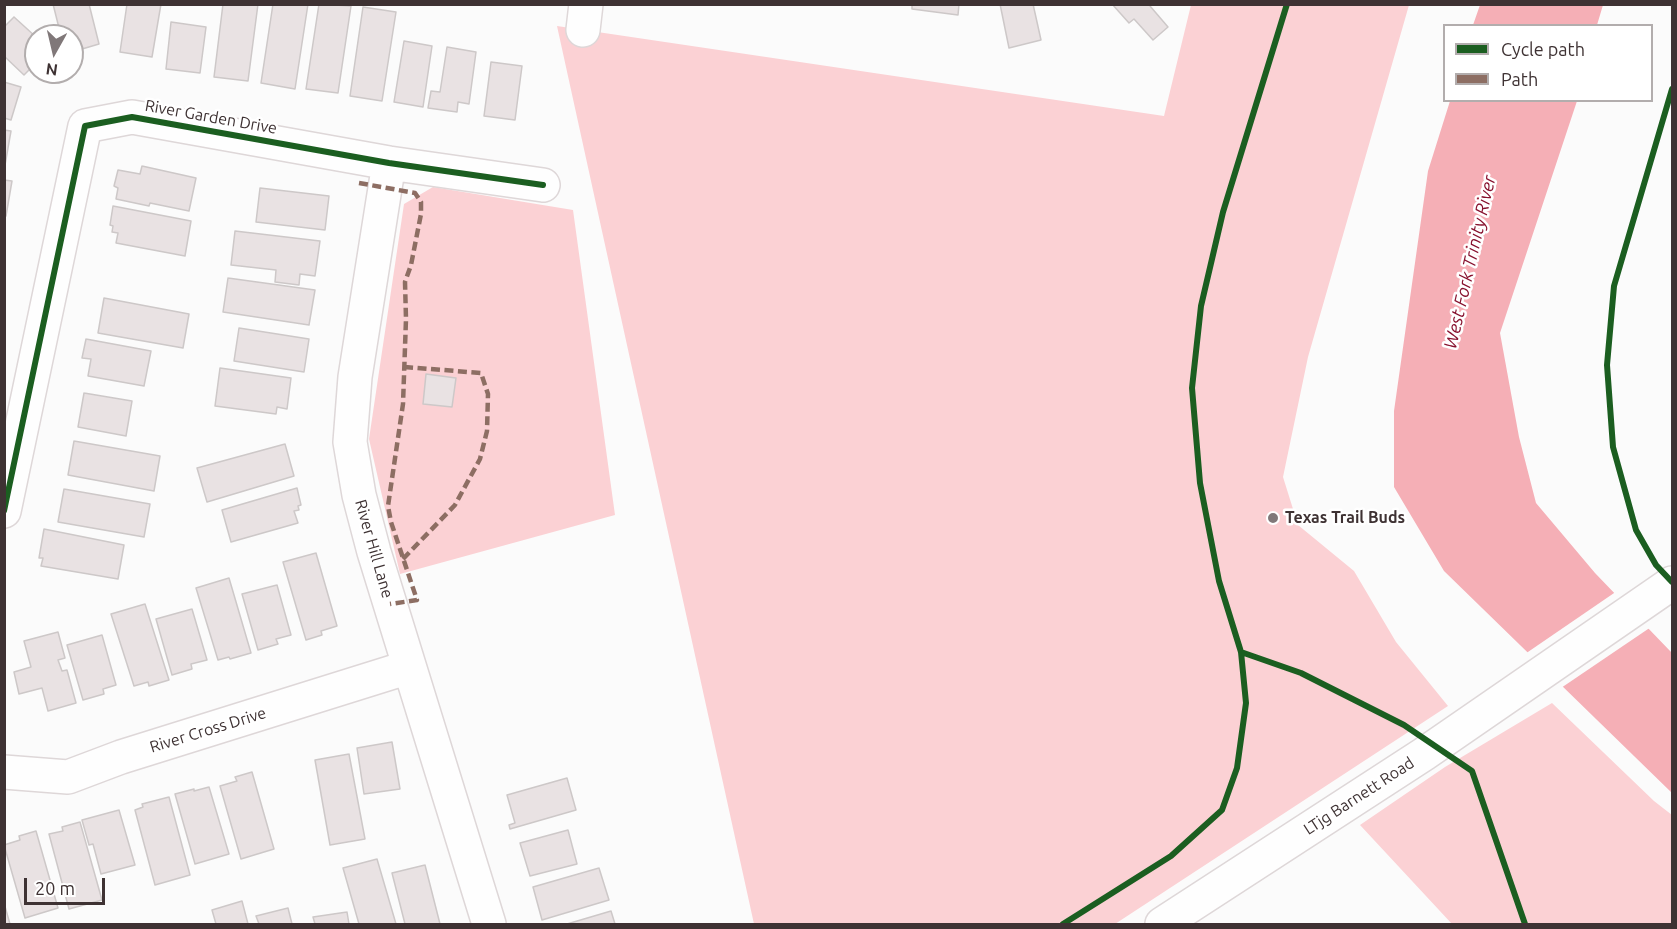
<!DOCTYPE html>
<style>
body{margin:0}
#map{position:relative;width:1677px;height:929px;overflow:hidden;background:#fbfbfb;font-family:Ubuntu,sans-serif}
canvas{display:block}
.frame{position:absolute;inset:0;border:6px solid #3e3233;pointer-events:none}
.legend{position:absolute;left:1443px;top:24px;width:210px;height:78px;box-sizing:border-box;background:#fff;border:2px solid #b2adad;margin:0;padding:8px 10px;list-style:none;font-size:18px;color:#3e3233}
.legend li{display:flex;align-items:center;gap:12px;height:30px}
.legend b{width:30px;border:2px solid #b2adad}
.north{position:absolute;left:24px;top:24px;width:60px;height:60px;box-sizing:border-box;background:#fff;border:2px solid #b2adad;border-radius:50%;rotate:188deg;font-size:16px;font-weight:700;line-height:24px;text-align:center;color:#3e3233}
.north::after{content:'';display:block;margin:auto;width:21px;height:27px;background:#807879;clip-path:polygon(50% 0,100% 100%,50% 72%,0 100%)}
.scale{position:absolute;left:24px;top:878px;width:81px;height:27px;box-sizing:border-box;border:3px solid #3e3233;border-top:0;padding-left:8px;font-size:18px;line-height:21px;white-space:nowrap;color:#3e3233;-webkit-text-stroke:4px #fff;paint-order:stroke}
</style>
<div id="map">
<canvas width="1677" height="929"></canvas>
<div class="frame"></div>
<ul class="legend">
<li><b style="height:8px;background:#1b5e20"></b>Cycle path</li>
<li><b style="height:8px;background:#8d6e63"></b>Path</li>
</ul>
<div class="north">N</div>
<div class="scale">20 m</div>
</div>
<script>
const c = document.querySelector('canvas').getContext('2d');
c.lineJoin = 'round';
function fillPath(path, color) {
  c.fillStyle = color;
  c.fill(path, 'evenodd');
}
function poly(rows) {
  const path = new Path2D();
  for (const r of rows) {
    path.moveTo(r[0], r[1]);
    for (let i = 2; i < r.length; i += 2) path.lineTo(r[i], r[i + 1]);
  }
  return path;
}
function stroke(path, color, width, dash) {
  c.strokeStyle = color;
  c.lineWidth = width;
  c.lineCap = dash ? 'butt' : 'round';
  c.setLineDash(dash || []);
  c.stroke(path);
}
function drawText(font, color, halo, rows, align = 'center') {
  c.font = font + ' Ubuntu,sans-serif';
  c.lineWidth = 5;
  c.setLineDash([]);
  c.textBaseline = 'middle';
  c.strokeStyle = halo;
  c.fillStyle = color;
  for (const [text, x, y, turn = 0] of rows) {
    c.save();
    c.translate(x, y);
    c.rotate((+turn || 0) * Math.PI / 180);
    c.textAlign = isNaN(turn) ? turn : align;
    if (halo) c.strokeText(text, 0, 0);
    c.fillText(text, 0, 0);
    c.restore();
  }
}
fillPath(poly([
 [1191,5,1409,5,1308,357,1283,477,1298,525,1354,571,1396,642,1448,706,1115,924,754,924,557,26,1164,116],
 [433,187,573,210,615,515,400,574,369,439,404,204],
 [1552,703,1654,801,1672,815,1672,924,1452,924,1360,825,1445,767]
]), '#fbd1d4');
fillPath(poly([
 [1480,5,1480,4,1603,5,1597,25,1473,25],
 [1450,101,1577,101,1500,333,1519,437,1536,503,1595,573,1672,653,1672,793,1444,571,1394,487,1394,411,1428,171]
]), '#f5afb6');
fillPath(poly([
 [1617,591,1651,627,1561,688,1525,654]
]), '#fbfbfb');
const building = poly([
 [53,4,89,4,99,44,72,52,72,36,61,36,53,4],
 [127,4,161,4,152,57,120,52,127,4],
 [223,4,258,4,248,81,214,77,223,4],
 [273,4,308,4,295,89,261,83,273,4],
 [319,4,351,6,338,93,306,89,319,4],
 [912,4,959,4,958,15,912,9,912,4],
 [1000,4,1033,4,1041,40,1009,48,1000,4],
 [1112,4,1151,4,1150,6,1168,27,1153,40,1134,19,1129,23,1112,4],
 [363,7,396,12,382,101,350,96,363,7],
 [14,17,36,37,36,63,24,75,4,56,4,27,14,17],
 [171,22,206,27,200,73,166,69,171,22],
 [404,41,432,46,423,107,394,102,404,41],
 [447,47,476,52,469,104,458,102,457,112,428,108,431,91,440,92,447,47],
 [491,62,522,66,515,120,484,116,491,62],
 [4,82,21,87,11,120,4,118,4,82],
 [4,130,11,131,5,165,4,165,4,130],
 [142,166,196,178,189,211,150,203,149,206,116,199,118,188,114,186,118,170,140,174,142,166],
 [4,180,12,181,6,216,4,215,4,180],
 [260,188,329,196,325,230,256,222,260,188],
 [113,206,191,221,185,256,116,243,118,233,112,232,113,226,110,225,113,206],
 [235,231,320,241,315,276,300,274,299,285,275,282,276,270,231,265,235,231],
 [228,278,315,290,309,325,223,312,228,278],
 [104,298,189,314,183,348,98,333,104,298],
 [239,328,309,339,304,372,234,361,239,328],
 [86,339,151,351,144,386,88,376,91,359,82,358,86,339],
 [220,368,291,378,287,409,277,407,276,414,215,406,220,368],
 [426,374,456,378,452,407,423,404,426,374],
 [84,393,132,401,126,436,78,427,84,393],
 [74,441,160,456,154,491,68,475,74,441],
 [285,444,294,476,207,502,197,468,285,444],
 [297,488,301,505,298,506,299,510,294,511,298,523,231,542,222,510,297,488],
 [64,489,150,504,144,537,58,522,64,489],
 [44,529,124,545,118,579,41,566,43,558,39,558,44,529],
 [316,553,337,626,321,631,322,635,306,640,283,562,316,553],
 [229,578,251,653,230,659,229,657,218,660,196,588,229,578],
 [277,585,291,635,276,639,278,644,258,650,242,594,277,585],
 [145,604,169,680,149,686,148,682,134,686,111,614,145,604],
 [192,609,207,660,191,664,192,669,172,675,156,619,192,609],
 [58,632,65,658,58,660,62,671,67,670,76,703,48,711,42,688,19,694,14,672,31,667,24,641,58,632],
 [102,635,116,685,103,689,104,694,83,700,67,645,102,635],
 [392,742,400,789,364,794,357,748,392,742],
 [349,754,365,839,330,845,315,760,349,754],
 [252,772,274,849,241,859,220,786,237,781,235,777,252,772],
 [567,778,576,810,510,829,509,825,515,823,507,795,567,778],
 [209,787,229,854,195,864,175,794,194,789,194,791,209,787],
 [169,797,190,875,155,885,135,810,143,807,142,804,169,797],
 [119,810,135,865,101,874,93,844,89,845,82,820,119,810],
 [80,822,102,900,69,909,49,834,63,831,62,827,80,822],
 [568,830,577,864,530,876,520,843,568,830],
 [36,831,58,908,25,918,4,845,20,840,19,836,36,831],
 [377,859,396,924,359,924,343,868,377,859],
 [425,865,440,924,405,924,392,873,425,865],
 [599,868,609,900,542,920,533,887,599,868],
 [242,901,248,924,216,924,212,910,242,901],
 [4,903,10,924,4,924,4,903],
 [288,908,292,924,259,924,256,916,288,908],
 [611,911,615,924,567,924,611,911],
 [347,912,349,924,315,924,313,917,347,912]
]);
fillPath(building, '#e9e2e3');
stroke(building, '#cdc8c8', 1.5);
const minor = poly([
 [583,30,586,4],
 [389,163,355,377,350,442,359,495,374,552,489,924],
 [4,511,85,126,132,117,389,163,543,185],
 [4,772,68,777,121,757,409,667],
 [1162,924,1424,754,1672,583]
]);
stroke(minor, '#ded7d8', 36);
stroke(minor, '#fefefe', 33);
stroke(poly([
 [359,183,415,193,421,202,421,214,411,265,405,282,406,319,403,404,388,506,391,522,417,600,390,604],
 [403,559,455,505,480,459,487,431,488,394,481,373,405,367]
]), '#8d6e63', 4.5, [9, 4.5]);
stroke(poly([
 [1287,4,1223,212,1201,306,1192,388,1200,483,1219,581,1241,652,1301,673,1404,725,1472,771,1525,924],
 [1672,89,1614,286,1607,365,1613,447,1636,530,1656,565,1672,582],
 [4,511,85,126,132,117,389,163,543,185],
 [1063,924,1171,856,1222,810,1237,768,1246,703,1241,652]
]), '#1b5e20', 6);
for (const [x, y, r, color] of [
 [1273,518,6,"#807879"]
]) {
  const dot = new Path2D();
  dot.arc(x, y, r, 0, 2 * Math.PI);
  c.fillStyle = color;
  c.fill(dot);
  stroke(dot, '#fff', 2);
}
drawText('16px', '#3e3233', '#fff', [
 ["River Garden Drive",211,117,10],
 ["River Hill Lane",374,549,74],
 ["River Cross Drive",208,730,-17],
 ["LTjg Barnett Road",1359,796,-33]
]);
drawText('bold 16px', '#3e3233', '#fff', [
 ["Texas Trail Buds",1285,518]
], 'left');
drawText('italic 18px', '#87112e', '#fff', [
 ["West Fork Trinity River",1470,262,-77]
]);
</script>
